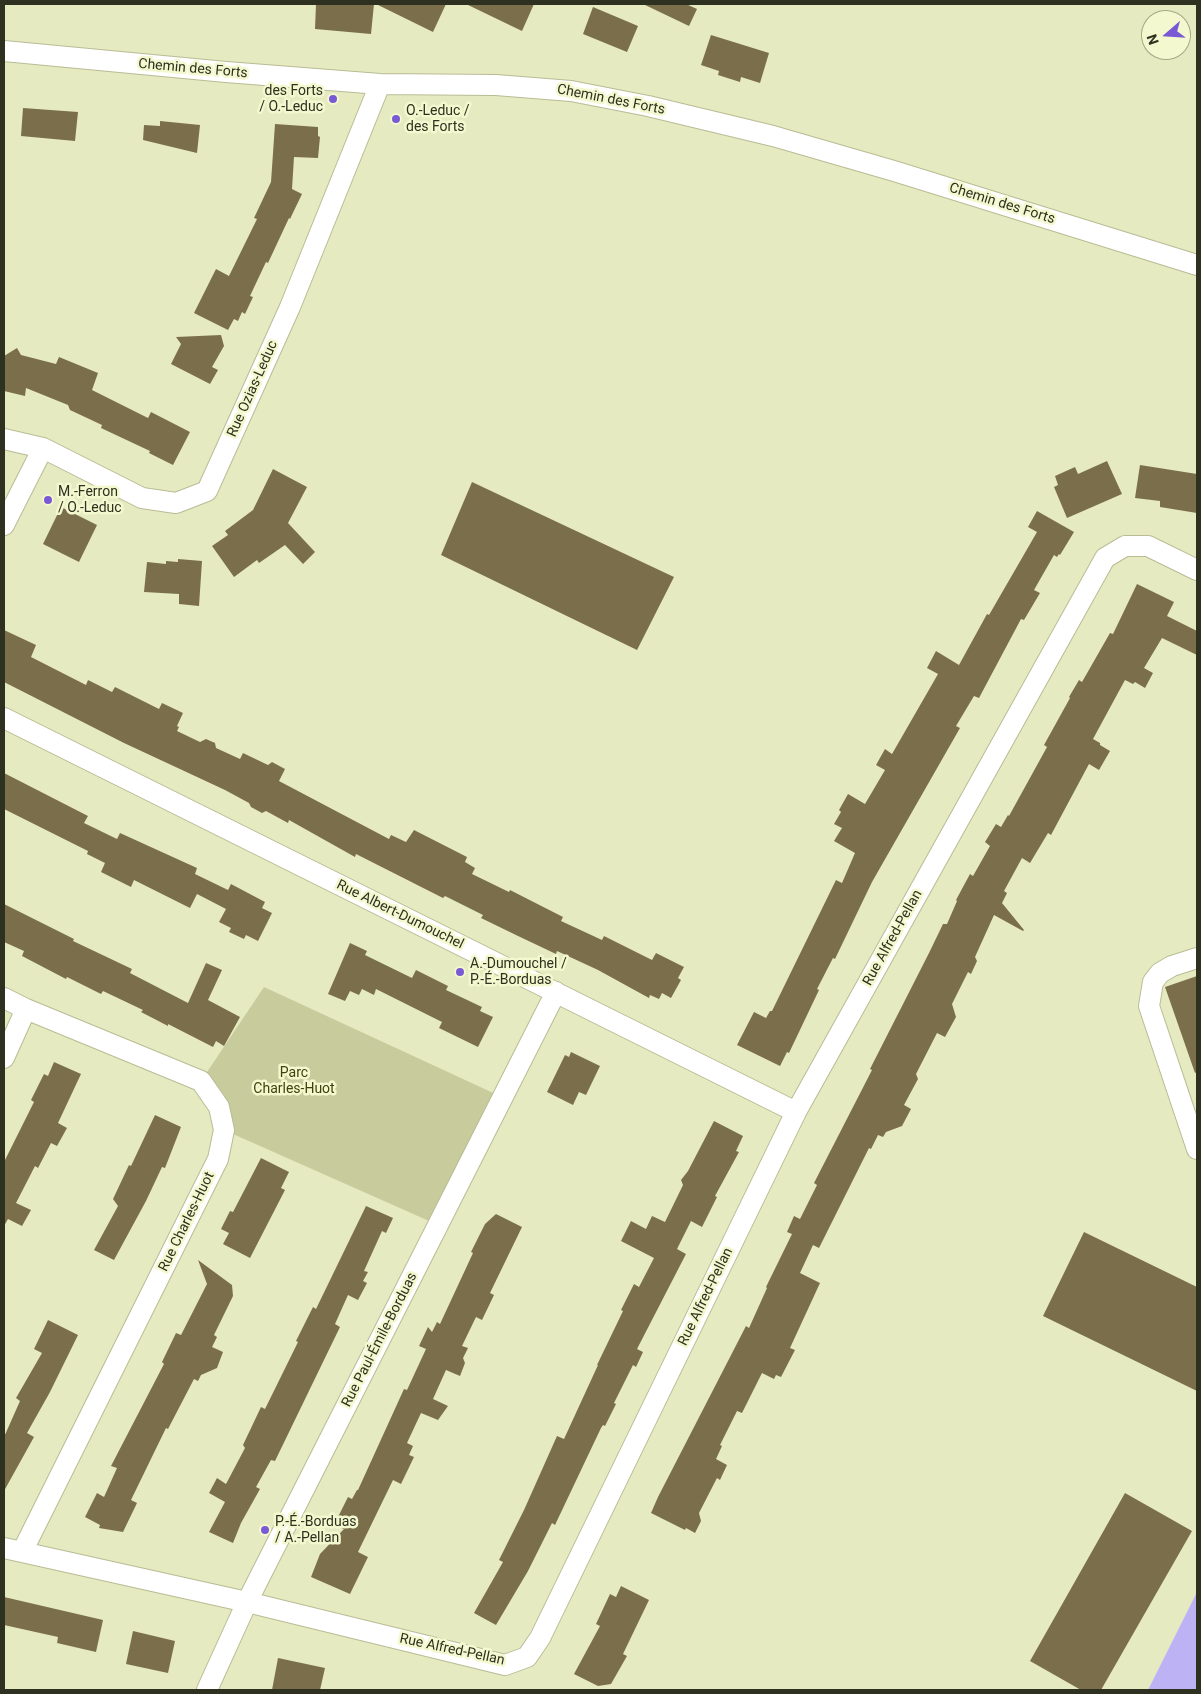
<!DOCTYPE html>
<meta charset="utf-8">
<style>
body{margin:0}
#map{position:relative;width:1201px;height:1694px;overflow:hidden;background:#e6eac1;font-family:Roboto,sans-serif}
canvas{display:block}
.frame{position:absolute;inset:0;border:5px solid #2e3020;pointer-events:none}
.north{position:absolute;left:1141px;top:10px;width:50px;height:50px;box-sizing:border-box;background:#f4f8ce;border:1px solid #a5a888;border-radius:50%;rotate:251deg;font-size:14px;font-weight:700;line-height:20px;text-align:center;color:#2e3020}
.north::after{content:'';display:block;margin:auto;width:18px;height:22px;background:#7a5ad4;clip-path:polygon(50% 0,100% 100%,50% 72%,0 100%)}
</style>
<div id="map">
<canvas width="1201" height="1694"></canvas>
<div class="frame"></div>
<div class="north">N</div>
</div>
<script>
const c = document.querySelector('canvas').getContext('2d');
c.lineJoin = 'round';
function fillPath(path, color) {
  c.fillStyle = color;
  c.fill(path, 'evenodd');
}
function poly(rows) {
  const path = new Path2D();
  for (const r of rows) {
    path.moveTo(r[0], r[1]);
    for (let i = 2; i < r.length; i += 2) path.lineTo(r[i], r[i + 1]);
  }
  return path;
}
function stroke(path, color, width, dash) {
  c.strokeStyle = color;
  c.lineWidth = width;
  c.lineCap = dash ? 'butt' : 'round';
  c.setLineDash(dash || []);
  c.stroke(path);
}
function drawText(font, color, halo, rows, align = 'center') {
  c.font = font + ' Roboto,sans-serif';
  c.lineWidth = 5;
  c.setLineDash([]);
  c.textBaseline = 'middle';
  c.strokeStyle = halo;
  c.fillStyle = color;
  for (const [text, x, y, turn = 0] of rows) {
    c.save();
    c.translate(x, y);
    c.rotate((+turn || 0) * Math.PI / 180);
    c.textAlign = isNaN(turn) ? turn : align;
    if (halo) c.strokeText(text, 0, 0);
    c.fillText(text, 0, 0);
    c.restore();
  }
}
fillPath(poly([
 [264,987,502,1097,438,1225,224,1130,201,1081]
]), '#c8cc9c');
fillPath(poly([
 [1197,1592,1197,1690,1148,1690]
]), '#bdb2f3');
fillPath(poly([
 [316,4,374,4,371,34,315,29],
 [376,4,446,4,433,32],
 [466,4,534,4,522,31],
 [643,4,686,4,697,9,689,26],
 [593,7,638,26,627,52,583,34],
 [711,35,769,53,760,83,741,77,740,82,718,75,719,71,701,65],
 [23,108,78,112,75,141,21,136],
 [160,121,200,125,197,153,143,140,144,125,160,126],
 [275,124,318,127,318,136,320,137,318,158,294,157,292,189,302,194,290,219,289,218,268,263,266,262,250,296,253,297,245,314,242,312,238,321,234,319,228,330,194,313,216,269,229,276,257,219,254,218,271,182],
 [221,335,224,346,212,367,218,370,210,384,171,364,181,344,176,337],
 [17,348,21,355,56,364,59,357,98,373,92,390,148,418,151,412,190,432,173,465,149,453,150,451,101,428,102,425,70,410,68,405,26,388,25,396,4,391,4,356],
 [1107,461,1122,494,1067,518,1054,487,1058,485,1055,476,1075,467,1078,474],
 [1140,465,1197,474,1197,513,1160,507,1160,501,1135,498],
 [273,469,307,487,288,523,315,552,303,564,285,545,259,563,257,560,234,577,212,546,228,535,225,531,253,510],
 [472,482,674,577,637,650,441,555],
 [61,507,97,525,79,562,43,544],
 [1037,511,1074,532,1060,555,1059,554,1057,557,1054,555,1034,590,1040,593,1024,620,1021,619,979,698,974,696,956,726,960,728,872,882,835,959,833,958,817,989,819,990,789,1053,787,1052,780,1066,737,1045,754,1012,766,1018,770,1011,772,1011,836,880,842,883,855,853,834,841,842,828,834,824,841,812,839,810,848,794,865,804,885,770,876,765,885,749,892,754,938,674,927,668,936,651,959,665,987,614,989,615,1037,532,1028,527],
 [178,559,202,561,199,606,179,604,179,594,144,592,147,562,166,564,166,561,178,562],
 [1137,584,1174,602,1167,616,1197,631,1197,655,1162,638,1144,668,1153,673,1145,688,1135,682,1133,684,1125,680,1093,739,1100,743,1100,745,1110,751,1099,770,1089,764,1051,835,1048,833,1030,863,1022,858,1004,891,1007,893,1002,903,1024,930,1023,931,994,915,975,957,977,961,971,974,968,972,952,1004,956,1017,945,1037,937,1033,916,1074,918,1079,904,1105,911,1109,902,1126,886,1132,883,1137,878,1135,871,1149,869,1148,819,1248,813,1245,800,1273,820,1283,790,1348,795,1350,781,1377,776,1375,774,1379,762,1373,742,1413,737,1411,720,1445,722,1446,716,1459,727,1465,720,1480,717,1478,699,1513,701,1521,695,1533,686,1528,685,1530,651,1513,658,1497,746,1326,749,1328,767,1288,766,1287,792,1234,787,1232,794,1216,800,1219,817,1185,814,1183,872,1070,870,1069,929,953,943,924,947,924,957,901,956,900,970,874,973,876,990,846,985,842,996,824,1001,827,1008,815,1009,816,1047,747,1044,745,1070,698,1069,697,1079,680,1082,682,1110,633,1113,634],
 [4,630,36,645,31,657,86,685,88,680,112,692,115,687,159,709,162,703,183,713,177,726,179,727,177,731,200,742,206,739,215,743,216,748,240,759,243,753,268,765,272,762,285,769,279,781,389,839,391,835,406,842,414,830,467,857,465,862,475,868,472,874,509,892,510,890,563,917,561,921,602,940,604,936,652,960,656,953,684,967,678,978,681,980,671,998,662,993,659,999,650,995,649,998,598,970,557,951,556,954,518,936,481,918,483,915,445,896,443,898,356,854,355,857,289,820,288,823,266,811,262,813,251,807,249,803,225,790,124,743,4,682],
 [4,773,88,816,84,823,117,839,120,833,197,868,195,874,228,890,231,884,265,902,262,908,272,913,258,941,246,935,244,939,229,932,231,928,219,922,226,909,197,894,190,908,134,880,131,887,101,872,105,863,87,854,88,851,4,809],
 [4,904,74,939,73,941,132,969,130,973,188,1003,206,963,222,970,208,1000,240,1017,224,1046,216,1041,213,1047,168,1024,168,1026,141,1012,143,1010,103,991,101,994,67,977,66,979,22,956,24,951,4,942],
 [350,943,367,951,365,955,412,978,416,970,448,986,446,990,482,1007,480,1011,493,1017,478,1047,439,1028,442,1022,376,989,374,995,362,989,359,995,350,991,345,1001,328,994],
 [1197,976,1197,1072,1195,1073,1165,987],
 [571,1052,600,1066,586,1095,579,1092,573,1105,547,1092,565,1055,569,1057],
 [54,1062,81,1074,58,1123,67,1128,57,1146,51,1143,38,1168,35,1166,16,1203,31,1210,22,1226,8,1219,4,1226,4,1162,34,1102,31,1100,44,1074,48,1076],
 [155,1115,181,1127,165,1168,162,1167,146,1201,114,1260,94,1250,118,1206,113,1199,129,1165,131,1166],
 [714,1121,743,1136,736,1151,739,1152,715,1196,717,1197,702,1227,691,1221,677,1249,686,1254,637,1349,643,1352,636,1367,633,1365,614,1403,616,1404,605,1426,603,1425,601,1428,555,1525,552,1523,528,1571,496,1625,474,1613,503,1562,499,1560,524,1510,557,1436,564,1439,598,1365,597,1365,623,1311,621,1310,634,1284,639,1287,654,1258,621,1241,631,1221,646,1229,652,1216,665,1222,683,1185,681,1180,688,1171],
 [261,1158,289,1172,281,1188,285,1190,250,1258,223,1244,229,1233,221,1229,230,1211,233,1212],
 [366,1206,393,1218,386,1233,382,1231,364,1271,368,1272,363,1281,367,1283,358,1300,348,1295,335,1324,340,1327,275,1461,271,1460,256,1487,260,1489,241,1523,233,1543,209,1532,225,1502,209,1493,217,1478,226,1484,245,1448,243,1445,261,1407,265,1409,298,1342,296,1341,313,1307,316,1309],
 [496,1214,522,1227,490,1293,494,1295,482,1320,476,1317,462,1346,468,1348,463,1358,465,1363,460,1376,446,1370,433,1399,448,1406,438,1420,421,1413,407,1443,413,1446,409,1455,414,1457,401,1484,393,1480,358,1552,368,1557,350,1594,311,1577,320,1554,344,1529,334,1525,348,1497,352,1499,357,1490,358,1490,404,1389,407,1390,426,1349,419,1346,428,1327,432,1332,437,1322,440,1324,473,1253,471,1252,485,1224],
 [1084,1232,1197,1287,1197,1391,1043,1316],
 [198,1260,232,1285,233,1296,214,1335,217,1337,212,1347,223,1352,217,1368,201,1375,198,1381,194,1379,168,1429,166,1428,131,1500,137,1503,123,1532,99,1528,100,1525,85,1517,97,1493,104,1497,117,1468,111,1466,164,1364,162,1362,176,1333,181,1335,207,1284],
 [48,1320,78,1335,50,1392,27,1433,34,1437,4,1491,4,1437,20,1401,16,1398,42,1353,34,1349],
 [1125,1493,1192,1531,1101,1690,1081,1690,1030,1661],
 [621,1586,649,1600,623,1654,627,1656,611,1684,598,1686,574,1674,600,1626,596,1624,610,1594,616,1597],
 [4,1597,103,1620,96,1652,57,1643,58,1637,4,1625],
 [133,1631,175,1641,168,1673,126,1664],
 [278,1658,325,1668,320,1690,272,1690]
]), '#7b6f4b');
const minor = poly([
 [4,51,226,72,380,84,496,85,571,91,648,106,773,136,894,171,1197,265],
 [4,439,43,448,142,498,176,503,207,491,290,307,380,84],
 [4,525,43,448],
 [4,718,796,1112],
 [1197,958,1172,966,1160,973,1153,982,1149,1006,1197,1149],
 [4,998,26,1009,201,1081,219,1107,224,1130,218,1159,22,1552],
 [4,1058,26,1009],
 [4,1548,247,1602,505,1665,527,1657,540,1638,796,1112,1105,558,1125,546,1148,546,1197,570],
 [207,1690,247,1602,556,992]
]);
stroke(minor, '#b9bc94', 22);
stroke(minor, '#fff', 20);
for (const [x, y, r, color] of [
 [333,99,5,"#7a5ad4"],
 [396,119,5,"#7a5ad4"],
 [48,500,5,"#7a5ad4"],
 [460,972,5,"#7a5ad4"],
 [265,1530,5,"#7a5ad4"]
]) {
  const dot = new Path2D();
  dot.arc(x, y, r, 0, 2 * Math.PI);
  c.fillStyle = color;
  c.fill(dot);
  stroke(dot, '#f4f8ce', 2);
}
drawText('14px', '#2e3020', '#f4f8ce', [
 ["Chemin des Forts",193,69,5],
 ["Chemin des Forts",611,100,11],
 ["Chemin des Forts",1002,204,17],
 ["Rue Ozias-Leduc",253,389,-66],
 ["Rue Albert-Dumouchel",400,915,26],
 ["Rue Alfred-Pellan",893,938,-61],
 ["Rue Charles-Huot",187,1222,-64],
 ["Rue Alfred-Pellan",706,1297,-64],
 ["Rue Paul-Émile-Borduas",380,1340,-63],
 ["Rue Alfred-Pellan",452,1650,12]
]);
drawText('14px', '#2e3020', '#f4f8ce', [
 ["des Forts",323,91,"right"],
 ["/ O.-Leduc",323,107,"right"],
 ["O.-Leduc /",406,111],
 ["des Forts",406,127],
 ["M.-Ferron",58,492],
 ["/ O.-Leduc",58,508],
 ["A.-Dumouchel /",470,964],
 ["P.-É.-Borduas",470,980],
 ["P.-É.-Borduas",275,1522],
 ["/ A.-Pellan",275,1538]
], 'left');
drawText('14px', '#3f420b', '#f4f8ce', [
 ["Parc",294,1073],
 ["Charles-Huot",294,1089]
]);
</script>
